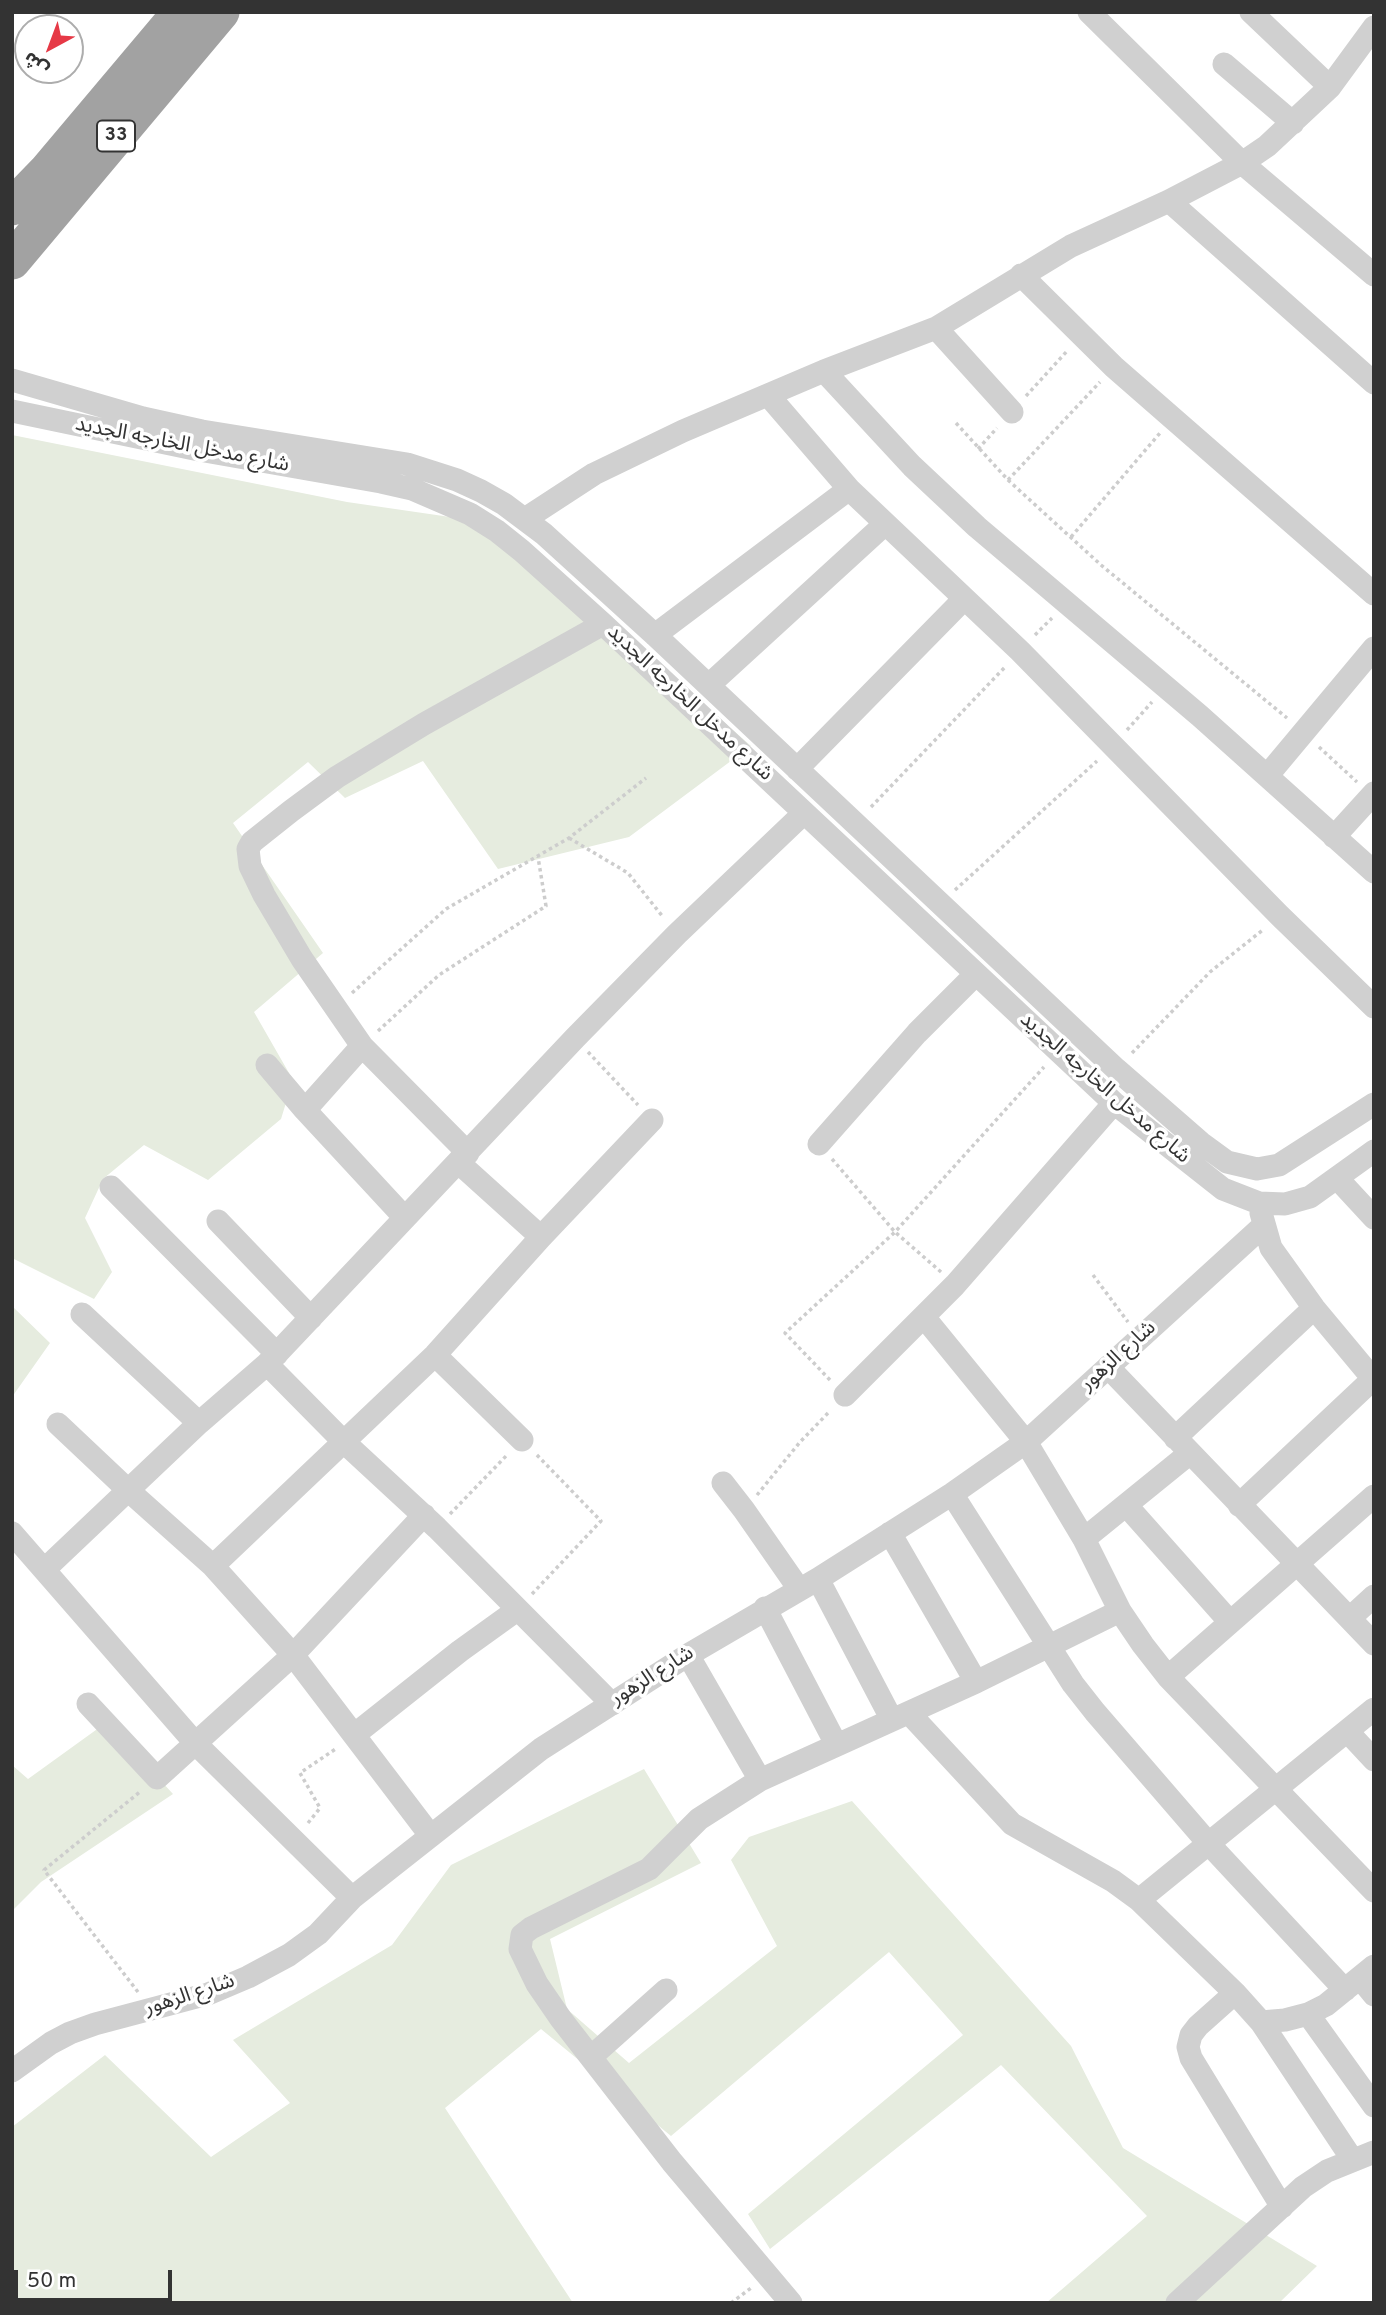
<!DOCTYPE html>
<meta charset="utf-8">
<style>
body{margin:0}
#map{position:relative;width:1386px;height:2315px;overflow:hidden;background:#fff;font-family:Overpass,"Noto Sans Arabic",sans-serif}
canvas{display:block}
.frame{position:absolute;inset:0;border:14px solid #333;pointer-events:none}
.north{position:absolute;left:14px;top:14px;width:70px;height:70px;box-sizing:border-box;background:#fff;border:2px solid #adadad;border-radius:50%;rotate:221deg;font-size:19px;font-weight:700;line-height:28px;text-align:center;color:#333}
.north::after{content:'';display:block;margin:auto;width:24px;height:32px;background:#e63946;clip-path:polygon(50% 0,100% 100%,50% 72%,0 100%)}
.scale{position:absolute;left:14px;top:2270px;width:158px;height:32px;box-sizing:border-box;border:4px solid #333;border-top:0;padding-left:9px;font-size:21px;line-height:24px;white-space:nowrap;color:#333;-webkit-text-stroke:5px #fff;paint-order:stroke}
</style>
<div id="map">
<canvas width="1386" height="2315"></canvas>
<div class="frame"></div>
<div class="north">ش</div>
<div class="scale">50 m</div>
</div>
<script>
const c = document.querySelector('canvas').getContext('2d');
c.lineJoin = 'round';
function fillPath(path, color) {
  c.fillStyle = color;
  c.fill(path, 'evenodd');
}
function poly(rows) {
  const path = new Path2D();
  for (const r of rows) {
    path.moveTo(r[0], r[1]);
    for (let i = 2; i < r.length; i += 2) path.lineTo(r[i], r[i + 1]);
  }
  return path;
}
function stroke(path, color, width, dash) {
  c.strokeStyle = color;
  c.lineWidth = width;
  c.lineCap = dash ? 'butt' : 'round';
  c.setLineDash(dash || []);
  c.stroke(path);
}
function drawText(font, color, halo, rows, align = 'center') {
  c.font = font + ' Overpass,"Noto Sans Arabic",sans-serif';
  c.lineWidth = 7;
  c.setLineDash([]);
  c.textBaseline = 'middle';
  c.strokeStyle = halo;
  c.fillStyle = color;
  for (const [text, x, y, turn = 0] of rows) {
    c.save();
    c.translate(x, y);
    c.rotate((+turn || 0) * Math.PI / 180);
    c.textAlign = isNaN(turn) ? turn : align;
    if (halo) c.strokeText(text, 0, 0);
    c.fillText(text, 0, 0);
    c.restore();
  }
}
fillPath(poly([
 [12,435,347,502,457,518,525,546,751,746,629,837,498,869,423,761,345,798,308,762,233,823,323,953,254,1012,293,1080,281,1119,208,1180,144,1145,103,1179,85,1218,112,1272,94,1299,12,1258],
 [12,1306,50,1343,12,1397],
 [107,1722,173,1794,41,1882,12,1911,12,1765,28,1779],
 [644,1769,701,1863,550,1939,567,2009,629,2063,777,1946,731,1860,749,1837,852,1801,1071,2046,1123,2148,1317,2266,1279,2303,1046,2303,1147,2216,1001,2065,770,2249,748,2214,963,2035,889,1952,671,2136,541,2029,445,2108,573,2303,12,2303,12,2127,105,2055,211,2157,290,2103,233,2040,392,1945,451,1865]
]), '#e6ecdf');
stroke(poly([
 [1026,396,1068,350],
 [956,423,1008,480,1101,565,1287,718],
 [978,449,997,428],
 [1008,480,1100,382],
 [1071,537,1160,433],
 [1035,635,1052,618],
 [1127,730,1152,702],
 [1319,747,1357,782],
 [871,807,1006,666],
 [569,838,628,873,663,917],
 [955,890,1097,761],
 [352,993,446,909,569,838,646,778],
 [378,1031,439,975,546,906,538,857],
 [588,1052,638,1105],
 [1132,1053,1210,972,1264,929],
 [832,1159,895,1232,941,1272],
 [1093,1275,1128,1322],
 [830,1380,785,1333,895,1232,1044,1067],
 [757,1495,800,1442,830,1411],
 [450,1514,508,1454],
 [532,1594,601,1521,536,1454],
 [308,1823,320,1808,300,1773,337,1748],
 [138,1992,44,1870,141,1791],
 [731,2303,751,2288]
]), '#cdcdcd', 3.5, [3.5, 3.5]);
stroke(poly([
 [1089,12,1242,163,1374,275],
 [1251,12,1330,87],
 [1224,64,1293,123],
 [1169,201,1374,383],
 [1021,275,1114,367,1374,594],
 [936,328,1012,412],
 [824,371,912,466,977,527,1200,716,1374,872],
 [12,380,143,418,202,431,407,464,457,480,481,491,504,504,544,534,655,635,1116,1069,1201,1143,1227,1162,1257,1169,1279,1165,1374,1104],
 [768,395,849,489,1020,651,1280,916,1374,1007],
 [12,411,199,450,381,482,412,489,470,514,497,531,522,551,603,624,1114,1103,1223,1189,1259,1203,1285,1204,1310,1197,1374,1151],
 [525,519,594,474,683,431,824,371,936,328,1071,246,1169,201,1242,163,1267,146,1330,87,1374,27],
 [655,635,849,489],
 [709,685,885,524],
 [797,769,964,599],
 [1267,776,1374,648],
 [1334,837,1374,793],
 [267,1065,305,1110,405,1218],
 [305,1110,362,1046],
 [819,1144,917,1033,976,974],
 [468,1153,362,1046,302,959,264,895,250,866,248,849,252,842,291,811,337,777,424,724,603,624],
 [459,1163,541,1237],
 [1337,1178,1374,1218],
 [111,1187,277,1354],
 [1261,1213,1271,1248,1314,1308,1374,1380],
 [218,1221,311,1318],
 [82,1314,199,1423],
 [924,1317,1026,1442,1084,1539,1120,1611,1143,1645,1168,1677,1374,1891],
 [435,1355,522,1440],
 [267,1364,344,1442,437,1528,612,1704],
 [1108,1367,1374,1644],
 [845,1395,955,1285,1114,1103],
 [58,1424,129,1491,213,1566,293,1655,430,1835],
 [1175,1438,1314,1308],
 [723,1483,744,1510,799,1589],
 [952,1494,1073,1684,1095,1712,1209,1844,1345,1990],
 [1126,1505,1230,1622],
 [1239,1505,1373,1379],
 [12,1533,196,1744,352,1898],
 [890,1533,976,1682],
 [1084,1539,1190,1453],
 [213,1566,435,1355,541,1237,652,1120],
 [45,1569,199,1423,267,1364,575,1038,677,934,804,813],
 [818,1579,892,1720],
 [765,1608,836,1744],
 [1350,1618,1374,1596],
 [688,1655,760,1780],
 [1168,1677,1374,1496],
 [88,1704,157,1778,293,1655,424,1515],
 [909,1713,1012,1824,1113,1881,1139,1900,1235,1993,1261,2022,1352,2159],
 [1347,1731,1374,1760],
 [354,1735,460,1651,517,1610],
 [1139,1900,1374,1709],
 [1360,1978,1374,1995],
 [1235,1993,1198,2026,1191,2035,1188,2047,1191,2058,1282,2207],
 [1308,2014,1374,2106],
 [1261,2022,1285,2020,1308,2014,1326,2005,1374,1966],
 [591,2057,666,1990],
 [12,2071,51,2043,70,2033,95,2024,208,1994,248,1977,289,1955,318,1934,352,1898,541,1749,688,1655,818,1579,952,1494,1026,1442,1263,1226],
 [791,2303,672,2162,561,2019,537,1984,520,1949,522,1935,531,1928,649,1869,699,1819,760,1780,976,1682,1120,1611],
 [1177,2303,1303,2187,1327,2171,1374,2152]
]), '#d0d0d0', 23);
stroke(poly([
 [12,207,47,171,181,12],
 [12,261,221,12]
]), '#a2a2a2', 37);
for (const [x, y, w] of [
 [116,136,38]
]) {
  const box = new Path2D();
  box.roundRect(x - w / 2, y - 15.5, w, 31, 5);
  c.fillStyle = '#fff';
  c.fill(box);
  stroke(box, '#333', 2);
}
drawText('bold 19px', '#333', null, [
 ["33",116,136]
]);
drawText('21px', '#333', '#fff', [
 ["شارع مدخل الخارجه الجديد",182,446,11],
 ["شارع مدخل الخارجه الجديد",689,704,43],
 ["شارع مدخل الخارجه الجديد",1104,1089,41],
 ["شارع الزهور",1119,1357,-42],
 ["شارع الزهور",653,1677,-32],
 ["شارع الزهور",190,1996,-18]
]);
</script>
